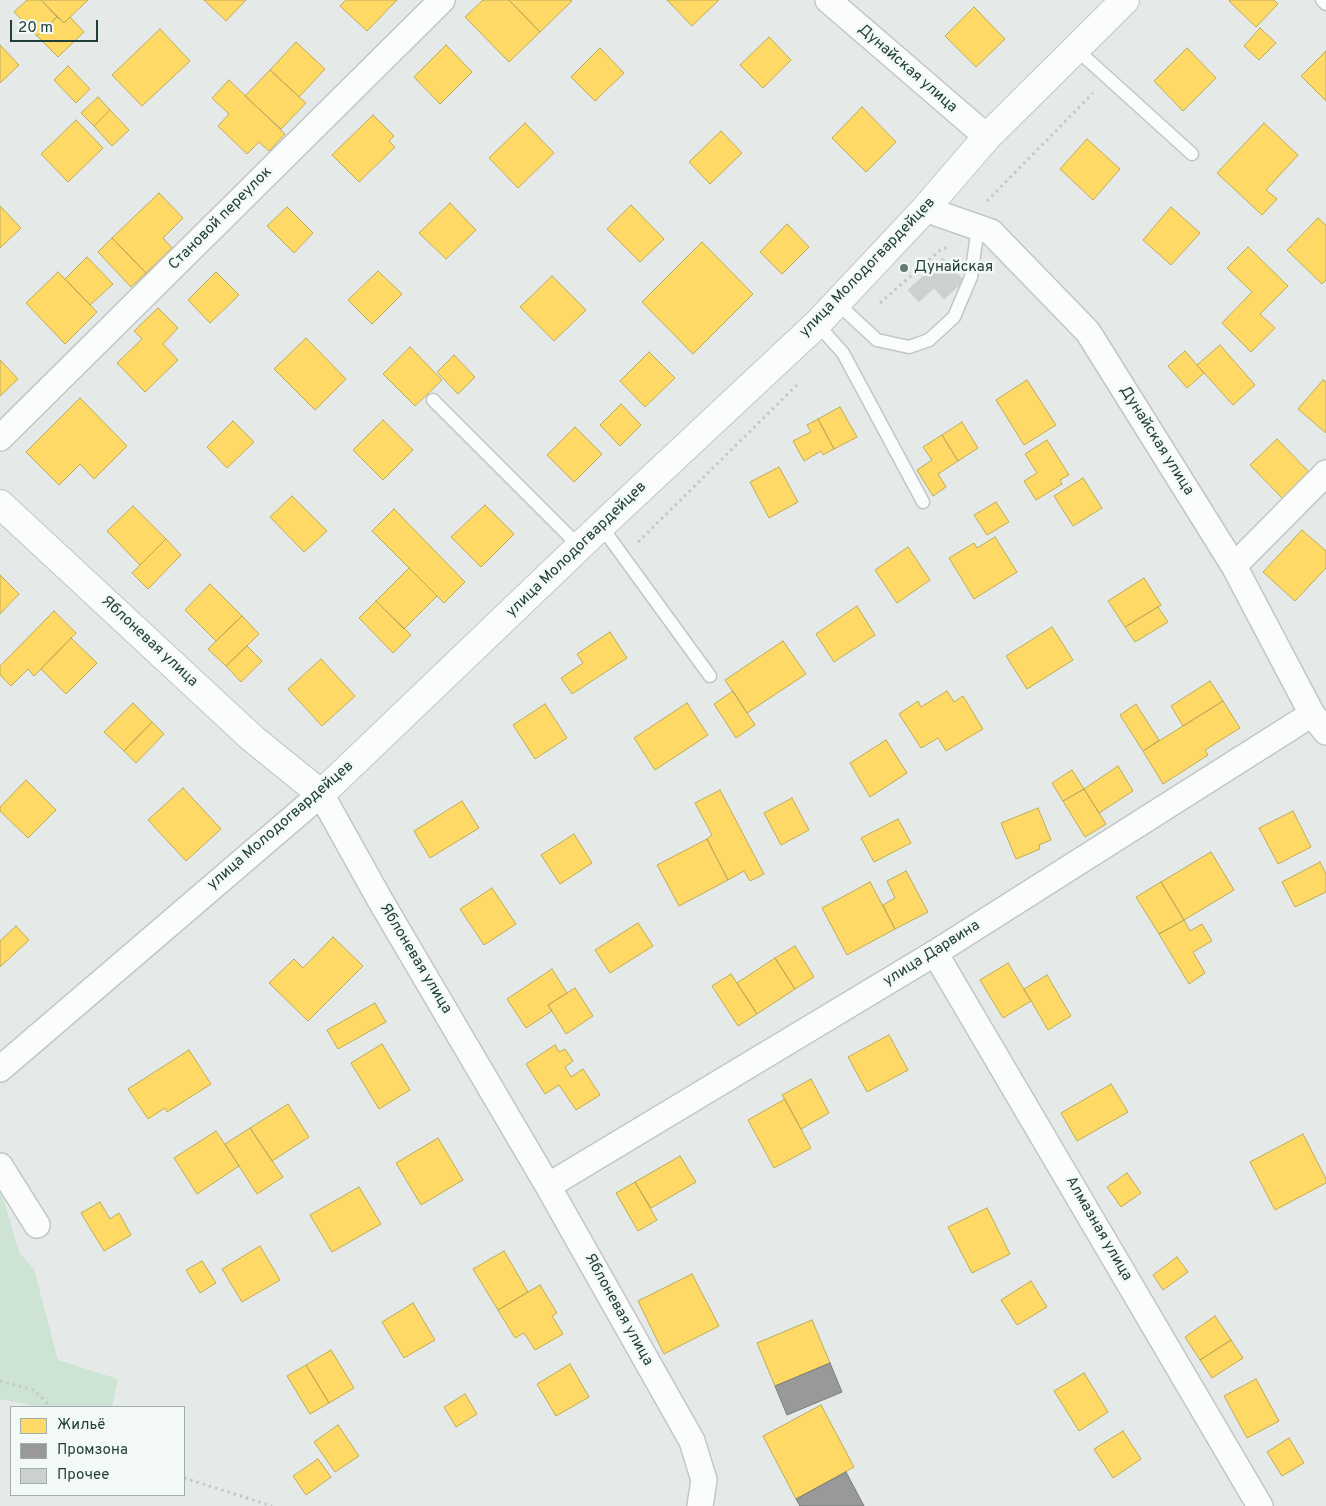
<!DOCTYPE html>
<meta charset="utf-8">
<style>
body{margin:0}
#map{position:relative;width:1326px;height:1506px;overflow:hidden;background:#e5eae8;font-family:Overpass,sans-serif}
canvas{display:block}
.legend{position:absolute;left:10px;top:1406px;width:175px;height:90px;box-sizing:border-box;background:#f3f9f6;border:1px solid #9fafaa;margin:0;padding:6px 9px;list-style:none;font-size:15px;color:#213f39}
.legend li{display:flex;align-items:center;gap:10px;height:25px}
.legend b{width:25px;border:1px solid #9fafaa}
.scale{position:absolute;left:10px;top:20px;width:88px;height:22px;box-sizing:border-box;border:2px solid #213f39;border-top:0;padding-left:6px;font-size:15px;line-height:18px;white-space:nowrap;color:#213f39;-webkit-text-stroke:4px #f3f9f6;paint-order:stroke}
</style>
<div id="map">
<canvas width="1326" height="1506"></canvas>
<ul class="legend">
<li><b style="height:14px;background:#ffd966"></b>Жильё</li>
<li><b style="height:14px;background:#999"></b>Промзона</li>
<li><b style="height:14px;background:#ccd1cf"></b>Прочее</li>
</ul>
<div class="scale">20 m</div>
</div>
<script>
const c = document.querySelector('canvas').getContext('2d');
c.lineJoin = 'round';
function fillPath(path, color) {
  c.fillStyle = color;
  c.fill(path, 'evenodd');
}
function poly(rows) {
  const path = new Path2D();
  for (const r of rows) {
    path.moveTo(r[0], r[1]);
    for (let i = 2; i < r.length; i += 2) path.lineTo(r[i], r[i + 1]);
  }
  return path;
}
function stroke(path, color, width, dash) {
  c.strokeStyle = color;
  c.lineWidth = width;
  c.lineCap = dash ? 'butt' : 'round';
  c.setLineDash(dash || []);
  c.stroke(path);
}
function drawText(font, color, halo, rows, align = 'center') {
  c.font = font + ' Overpass,sans-serif';
  c.lineWidth = 5;
  c.setLineDash([]);
  c.textBaseline = 'middle';
  c.strokeStyle = halo;
  c.fillStyle = color;
  for (const [text, x, y, turn = 0] of rows) {
    c.save();
    c.translate(x, y);
    c.rotate((+turn || 0) * Math.PI / 180);
    c.textAlign = isNaN(turn) ? turn : align;
    if (halo) c.strokeText(text, 0, 0);
    c.fillText(text, 0, 0);
    c.restore();
  }
}
fillPath(poly([
 [0,1188,19,1252,34,1269,58,1360,118,1379,112,1407,41,1407,0,1399]
]), '#cde4d5');
const homes = poly([
 [27,0,41,0,57,17,37,36,14,12,27,0],
 [41,0,88,0,64,23,41,0],
 [204,0,246,0,226,21,204,0],
 [346,0,397,0,367,31,340,6,346,0],
 [483,0,509,0,540,32,509,62,465,17,483,0],
 [509,0,571,0,572,1,540,32,509,0],
 [667,0,719,0,692,26,667,0],
 [1230,0,1274,0,1278,4,1256,27,1229,1,1230,0],
 [974,7,1005,39,976,67,945,36,974,7],
 [57,17,64,23,70,17,84,32,58,57,37,36,57,17],
 [1260,28,1276,43,1259,60,1244,46,1260,28],
 [160,29,190,61,142,106,112,75,160,29],
 [769,37,791,60,763,88,740,65,769,37],
 [296,42,325,69,299,97,270,70,296,42],
 [0,45,19,65,0,83,0,45],
 [446,45,472,72,440,104,414,77,446,45],
 [600,48,624,73,595,101,571,77,600,48],
 [1187,48,1216,78,1183,111,1154,81,1187,48],
 [1326,51,1326,101,1301,76,1326,51],
 [68,66,90,89,76,103,54,80,68,66],
 [270,70,306,103,281,129,245,96,270,70],
 [229,80,285,134,269,151,259,142,247,154,218,126,229,114,212,98,229,80],
 [98,97,110,110,94,126,81,113,98,97],
 [862,107,896,142,866,172,832,138,862,107],
 [110,110,129,130,112,146,94,126,110,110],
 [373,115,394,136,389,141,395,147,359,182,332,155,373,115],
 [76,120,103,148,68,182,41,154,76,120],
 [525,123,554,153,518,188,489,158,525,123],
 [1264,123,1298,155,1266,190,1277,199,1262,215,1217,173,1264,123],
 [721,131,742,153,710,184,689,162,721,131],
 [1087,139,1120,169,1093,200,1060,169,1087,139],
 [159,193,183,218,163,238,172,248,146,273,112,238,159,193],
 [450,203,476,230,446,259,419,233,450,203],
 [631,205,664,239,640,262,607,229,631,205],
 [0,206,21,228,0,248,0,206],
 [287,207,313,233,294,253,267,226,287,207],
 [1171,207,1200,233,1171,265,1143,240,1171,207],
 [1318,218,1326,225,1326,280,1322,284,1287,250,1318,218],
 [787,224,809,247,782,274,760,252,787,224],
 [112,238,146,273,131,287,98,252,112,238],
 [702,242,753,294,693,354,642,302,702,242],
 [1248,247,1288,286,1260,314,1275,328,1251,352,1222,323,1252,292,1227,268,1248,247],
 [87,257,113,284,90,305,65,279,87,257],
 [378,271,402,294,372,324,348,300,378,271],
 [58,272,97,312,65,344,26,303,58,272],
 [216,272,239,295,210,323,188,300,216,272],
 [552,276,586,310,554,341,520,307,552,276],
 [158,308,178,328,163,344,178,360,145,392,117,363,142,339,134,331,158,308],
 [306,338,346,379,315,410,274,369,306,338],
 [1220,345,1255,385,1233,405,1197,365,1220,345],
 [410,347,442,380,415,406,383,374,410,347],
 [1185,351,1204,373,1187,388,1168,366,1185,351],
 [649,352,675,378,645,407,620,381,649,352],
 [454,355,475,377,458,394,437,372,454,355],
 [0,360,18,379,0,396,0,360],
 [1027,380,1056,425,1024,445,996,400,1027,380],
 [1323,380,1326,382,1326,433,1298,409,1323,380],
 [80,398,127,446,94,479,80,464,59,485,26,452,80,398],
 [621,404,641,425,620,446,600,425,621,404],
 [840,407,857,437,834,449,818,419,840,407],
 [818,419,834,449,823,455,821,451,804,461,793,441,811,432,807,425,818,419],
 [383,420,413,450,383,480,353,450,383,420],
 [233,421,254,442,227,468,207,447,233,421],
 [962,422,978,448,958,461,942,435,962,422],
 [575,427,602,454,574,482,547,455,575,427],
 [942,435,958,461,938,474,946,487,933,496,917,470,932,460,923,447,942,435],
 [1277,439,1310,473,1283,499,1250,465,1277,439],
 [1047,440,1069,475,1060,480,1062,484,1036,500,1024,481,1037,473,1025,454,1047,440],
 [779,467,798,502,769,518,750,482,779,467],
 [1083,478,1102,508,1073,526,1054,496,1083,478],
 [292,496,327,531,304,552,270,517,292,496],
 [996,502,1009,522,987,535,974,515,996,502],
 [485,505,514,534,481,567,451,537,485,505],
 [133,506,166,539,140,565,107,531,133,506],
 [394,509,465,582,444,603,372,531,394,509],
 [1302,530,1326,551,1326,568,1295,601,1263,572,1302,530],
 [995,537,1017,572,974,599,949,558,974,543,977,548,995,537],
 [166,539,181,555,148,589,132,573,166,539],
 [908,547,930,580,897,603,875,570,908,547],
 [409,568,437,596,404,629,376,601,409,568],
 [0,575,19,594,0,614,0,575],
 [1144,578,1161,605,1125,627,1108,601,1144,578],
 [210,584,242,616,216,641,185,610,210,584],
 [376,601,411,635,393,653,359,618,376,601],
 [857,606,875,635,834,662,816,634,857,606],
 [1158,607,1168,622,1135,642,1125,627,1158,607],
 [54,611,76,633,34,676,28,669,11,686,0,675,0,666,54,611],
 [242,616,259,634,226,666,208,649,242,616],
 [1052,627,1073,660,1027,689,1006,656,1052,627],
 [610,632,627,658,572,694,561,678,583,663,577,654,610,632],
 [71,638,97,663,66,694,41,669,71,638],
 [783,641,806,674,747,713,725,680,783,641],
 [247,646,262,661,241,682,226,666,247,646],
 [321,659,355,696,322,726,288,689,321,659],
 [1210,681,1223,701,1183,726,1171,706,1210,681],
 [733,691,755,725,736,738,714,704,733,691],
 [947,691,954,702,963,696,983,729,946,751,938,738,921,748,899,714,918,701,921,707,947,691],
 [1223,701,1240,728,1205,750,1208,755,1163,784,1143,751,1223,701],
 [133,703,152,722,124,751,104,732,133,703],
 [687,703,708,735,655,770,634,738,687,703],
 [545,704,567,738,535,759,513,725,545,704],
 [1136,704,1159,740,1143,751,1120,715,1136,704],
 [152,722,164,734,136,763,124,751,152,722],
 [886,740,907,773,870,797,850,763,886,740],
 [1118,766,1133,791,1099,813,1084,789,1118,766],
 [1072,770,1084,789,1063,801,1052,783,1072,770],
 [26,780,56,810,28,838,0,811,0,807,26,780],
 [183,788,221,829,186,861,148,820,183,788],
 [1084,789,1106,824,1085,837,1063,801,1084,789],
 [720,790,764,874,750,881,744,871,728,880,707,839,712,835,695,803,720,790],
 [792,798,809,830,781,845,764,813,792,798],
 [462,801,479,828,430,858,414,831,462,801],
 [1038,808,1051,840,1039,845,1040,849,1016,859,1001,823,1038,808],
 [1293,811,1311,847,1278,864,1259,828,1293,811],
 [898,819,911,843,874,862,861,838,898,819],
 [574,834,592,863,560,884,541,855,574,834],
 [707,839,728,880,679,906,657,865,707,839],
 [1211,852,1234,890,1184,920,1161,882,1211,852],
 [1320,862,1326,874,1326,892,1295,907,1282,882,1320,862],
 [906,871,928,912,895,929,883,905,895,898,887,881,906,871],
 [870,882,895,929,847,955,822,908,870,882],
 [1161,882,1184,920,1159,934,1136,897,1161,882],
 [492,888,516,924,484,945,460,909,492,888],
 [1184,920,1190,931,1202,924,1212,941,1193,952,1205,973,1189,984,1159,934,1184,920],
 [638,923,653,946,610,973,595,950,638,923],
 [16,926,29,940,0,967,0,941,16,926],
 [333,937,363,966,308,1021,269,983,294,959,303,968,333,937],
 [795,946,814,977,795,989,775,958,795,946],
 [775,958,795,989,757,1014,737,983,775,958],
 [1008,963,1031,1001,1003,1018,980,980,1008,963],
 [552,969,567,993,548,1005,552,1011,526,1028,507,999,552,969],
 [731,974,757,1014,738,1026,712,986,731,974],
 [1047,975,1071,1016,1048,1030,1024,989,1047,975],
 [575,988,593,1016,566,1034,548,1005,575,988],
 [375,1003,386,1022,338,1049,327,1030,375,1003],
 [889,1035,908,1070,867,1092,848,1057,889,1035],
 [382,1044,410,1090,379,1109,351,1063,382,1044],
 [555,1045,559,1052,565,1049,573,1061,565,1067,571,1077,583,1069,600,1095,576,1110,559,1085,545,1094,526,1064,555,1045],
 [189,1050,211,1084,167,1112,165,1108,148,1119,128,1089,189,1050],
 [811,1079,829,1113,801,1129,782,1095,811,1079],
 [1111,1084,1128,1112,1077,1141,1061,1113,1111,1084],
 [785,1099,811,1148,774,1168,748,1120,785,1099],
 [288,1104,309,1137,272,1161,250,1128,288,1104],
 [250,1128,283,1177,257,1194,225,1144,250,1128],
 [216,1131,239,1166,197,1194,174,1158,216,1131],
 [1303,1134,1326,1179,1326,1183,1275,1210,1250,1162,1303,1134],
 [438,1138,463,1180,421,1205,396,1163,438,1138],
 [680,1156,696,1182,651,1208,635,1182,680,1156],
 [1127,1173,1141,1193,1121,1207,1107,1187,1127,1173],
 [635,1182,657,1220,638,1231,616,1193,635,1182],
 [359,1187,381,1224,332,1252,310,1215,359,1187],
 [100,1202,110,1219,119,1213,131,1235,104,1251,81,1213,100,1202],
 [987,1208,1010,1254,972,1273,948,1227,987,1208],
 [260,1246,280,1280,242,1302,222,1269,260,1246],
 [504,1251,528,1292,498,1310,473,1269,504,1251],
 [1177,1257,1188,1272,1163,1290,1153,1275,1177,1257],
 [202,1261,216,1283,200,1293,186,1270,202,1261],
 [692,1274,719,1326,664,1354,638,1301,692,1274],
 [1031,1281,1047,1307,1017,1325,1001,1300,1031,1281],
 [540,1285,557,1313,552,1316,563,1334,535,1350,524,1333,515,1338,498,1310,540,1285],
 [413,1303,435,1340,404,1358,382,1322,413,1303],
 [1215,1316,1231,1340,1200,1360,1185,1337,1215,1316],
 [812,1320,830,1363,775,1386,757,1343,812,1320],
 [1231,1340,1243,1358,1212,1378,1200,1360,1231,1340],
 [331,1350,354,1388,329,1403,306,1365,331,1350],
 [570,1364,589,1397,556,1416,537,1384,570,1364],
 [306,1365,329,1403,310,1414,287,1376,306,1365],
 [1084,1373,1108,1412,1079,1431,1054,1391,1084,1373],
 [1256,1379,1279,1421,1247,1438,1224,1396,1256,1379],
 [465,1394,477,1414,456,1427,444,1407,465,1394],
 [821,1405,854,1467,796,1499,763,1436,821,1405],
 [338,1425,359,1456,335,1472,314,1442,338,1425],
 [1123,1431,1141,1459,1113,1478,1094,1449,1123,1431],
 [1289,1438,1304,1463,1282,1476,1267,1452,1289,1438],
 [318,1459,331,1477,306,1495,293,1476,318,1459]
]);
fillPath(homes, '#ffd966');
stroke(homes, '#bcab58', 1);
const industry = poly([
 [830,1363,842,1392,787,1415,775,1386,830,1363],
 [846,1472,864,1506,800,1506,796,1499,846,1472]
]);
fillPath(industry, '#999');
stroke(industry, '#757e7c', 1);
const building = poly([
 [943,258,964,281,944,299,934,288,919,302,908,290,943,258]
]);
fillPath(building, '#ccd1cf');
stroke(building, '#cdd3d1', 1);
const lane = poly([
 [1322,0,1326,4],
 [1076,49,1192,154],
 [836,302,877,340,909,347,929,340,954,317,971,277,978,227],
 [817,324,843,353,923,502],
 [433,400,580,547],
 [601,526,710,676]
]);
const street = poly([
 [828,0,987,137],
 [925,209,991,232,1088,332,1234,566,1312,714,1326,732],
 [0,438,442,0],
 [1234,566,1326,473],
 [935,953,1260,1506],
 [0,1069,321,794,380,900,548,1186,692,1441,704,1480,700,1506],
 [0,1166,37,1225],
 [548,1186,935,953,1312,714]
]);
const secondary = poly([
 [0,504,252,738,321,794,601,526,817,324,925,209,987,137,1125,0]
]);
stroke(lane, '#c2c7c5', 15);
stroke(street, '#c2c7c5', 28);
stroke(secondary, '#c0c8c5', 30);
stroke(poly([
 [987,201,1093,93],
 [880,303,939,251,948,247],
 [638,542,799,383],
 [0,1381,34,1390,51,1407],
 [184,1478,272,1506]
]), '#c1cac8', 3, [2.5, 4]);
stroke(lane, '#fbfcfc', 12);
stroke(street, '#fbfcfc', 25);
stroke(secondary, '#fbfcfc', 28);
for (const [x, y, r, color] of [
 [904,268,5,"#667b76"]
]) {
  const dot = new Path2D();
  dot.arc(x, y, r, 0, 2 * Math.PI);
  c.fillStyle = color;
  c.fill(dot);
  stroke(dot, '#f3f9f6', 2);
}
drawText('15px', '#213f39', '#f3f9f6', [
 ["Дунайская улица",907,69,41],
 ["Становой переулок",221,219,-45],
 ["улица Молодогвардейцев",868,268,-46],
 ["Дунайская улица",1156,441,58],
 ["улица Молодогвардейцев",577,550,-44],
 ["Яблоневая улица",149,642,43],
 ["улица Молодогвардейцев",281,826,-41],
 ["улица Дарвина",932,954,-32],
 ["Яблоневая улица",415,959,59],
 ["Алмазная улица",1098,1229,60],
 ["Яблоневая улица",618,1310,61]
]);
drawText('15px', '#213f39', '#f3f9f6', [
 ["Дунайская",914,268]
], 'left');
</script>
